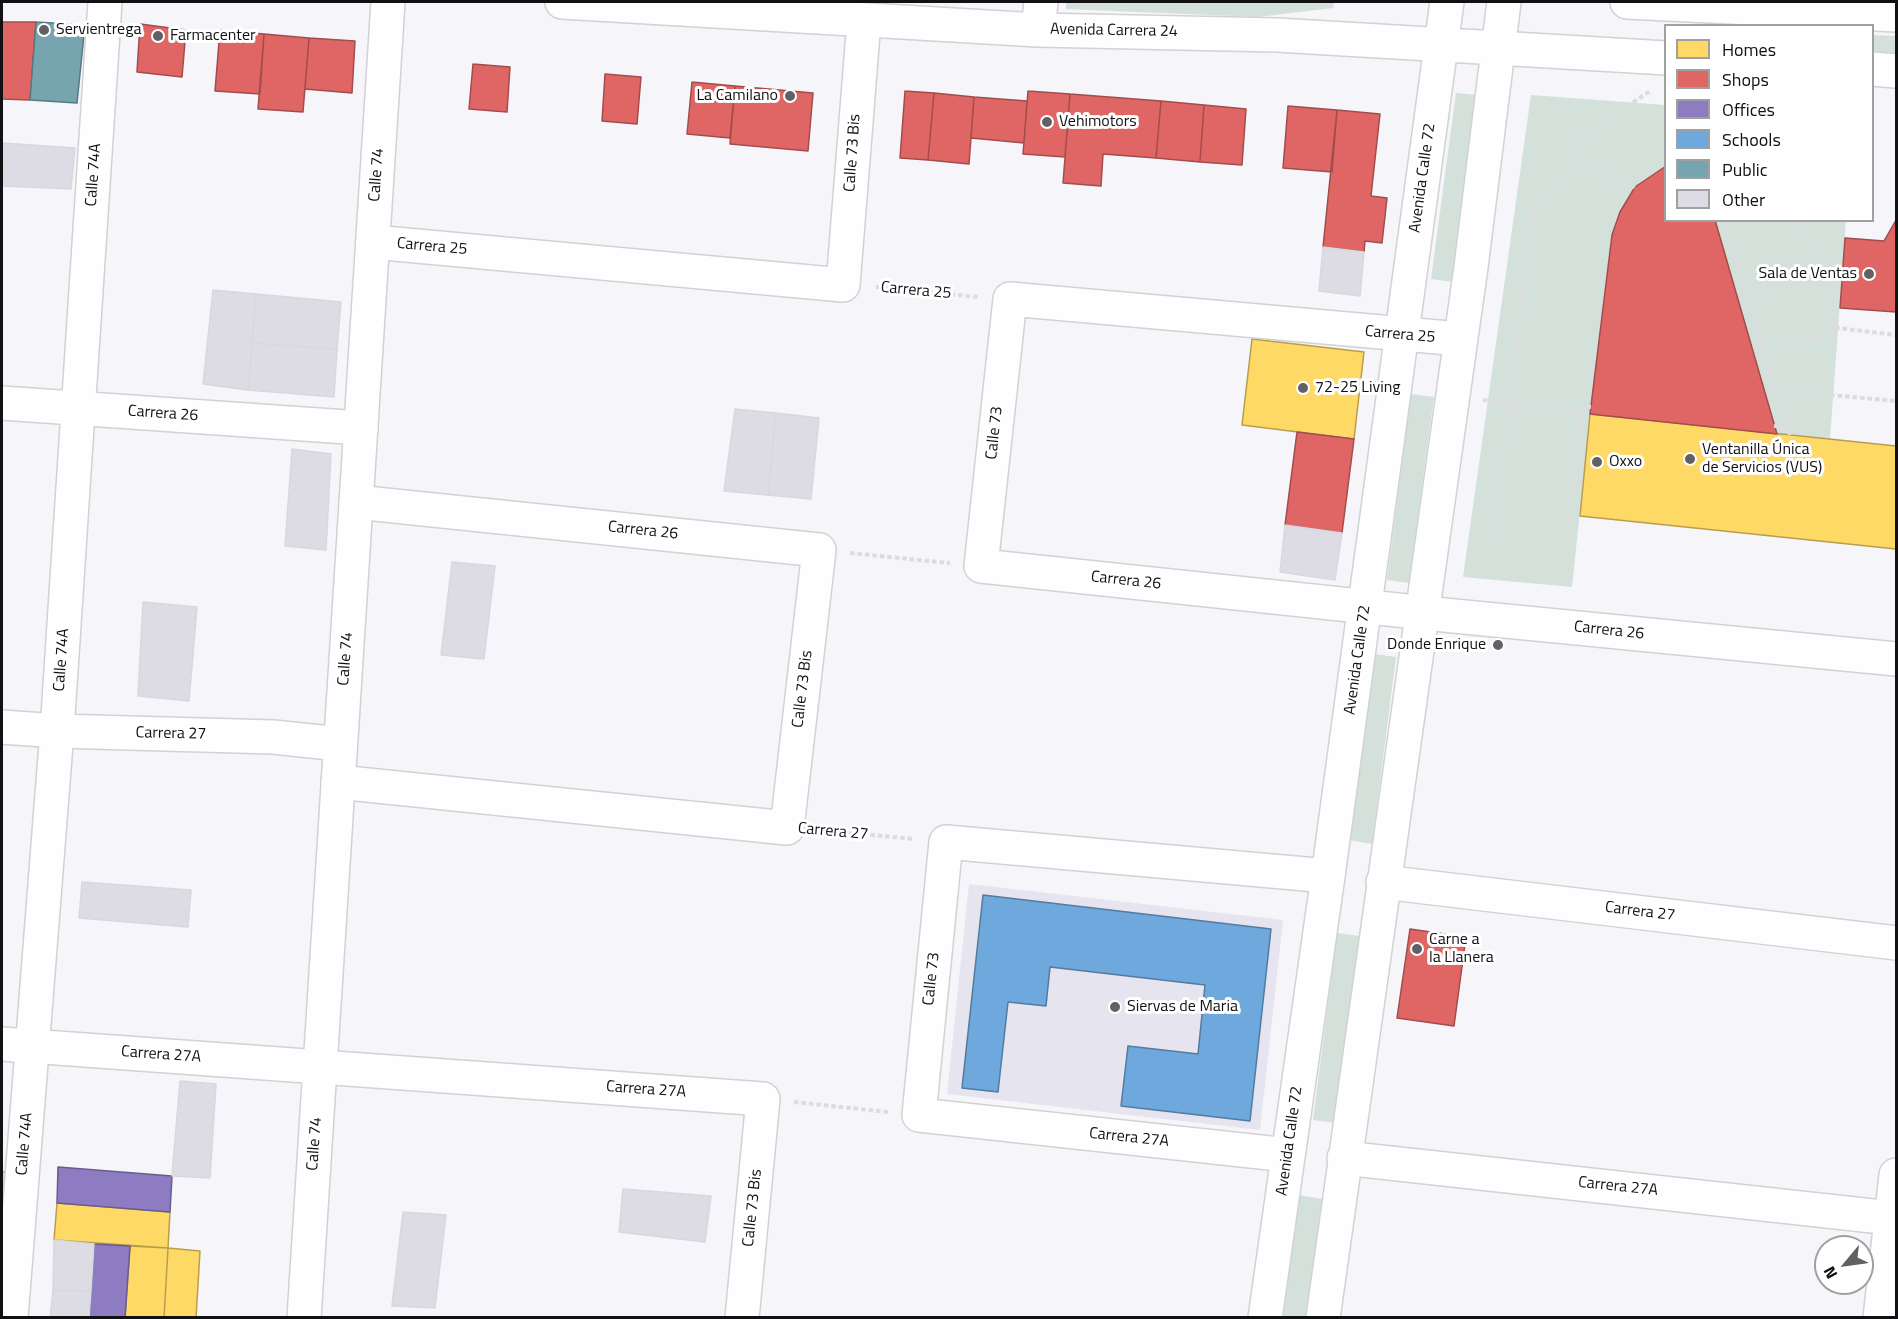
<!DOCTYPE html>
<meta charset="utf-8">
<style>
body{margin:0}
#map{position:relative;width:1898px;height:1319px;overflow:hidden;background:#f5f5fa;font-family:"Titillium Web",sans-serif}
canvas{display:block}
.frame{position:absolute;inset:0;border:3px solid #111114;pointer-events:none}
.legend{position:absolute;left:1664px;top:24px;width:210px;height:198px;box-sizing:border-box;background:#fff;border:2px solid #a0a0a1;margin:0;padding:8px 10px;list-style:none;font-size:18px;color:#111114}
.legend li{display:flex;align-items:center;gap:12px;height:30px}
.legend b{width:30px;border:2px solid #a0a0a1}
.north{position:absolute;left:1814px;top:1235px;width:60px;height:60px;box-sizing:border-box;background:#fff;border:2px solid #a0a0a1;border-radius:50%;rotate:241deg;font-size:16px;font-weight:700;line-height:24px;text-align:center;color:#111114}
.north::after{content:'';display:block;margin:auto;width:21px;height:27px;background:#616164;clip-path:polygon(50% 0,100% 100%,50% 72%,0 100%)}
</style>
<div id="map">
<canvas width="1898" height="1319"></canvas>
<div class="frame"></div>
<ul class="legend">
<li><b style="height:16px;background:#ffd966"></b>Homes</li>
<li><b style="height:16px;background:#e06666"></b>Shops</li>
<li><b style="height:16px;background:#8e7cc3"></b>Offices</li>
<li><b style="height:16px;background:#6fa8dc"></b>Schools</li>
<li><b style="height:16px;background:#76a5af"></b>Public</li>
<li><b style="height:16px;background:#dddce4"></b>Other</li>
</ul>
<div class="north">N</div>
</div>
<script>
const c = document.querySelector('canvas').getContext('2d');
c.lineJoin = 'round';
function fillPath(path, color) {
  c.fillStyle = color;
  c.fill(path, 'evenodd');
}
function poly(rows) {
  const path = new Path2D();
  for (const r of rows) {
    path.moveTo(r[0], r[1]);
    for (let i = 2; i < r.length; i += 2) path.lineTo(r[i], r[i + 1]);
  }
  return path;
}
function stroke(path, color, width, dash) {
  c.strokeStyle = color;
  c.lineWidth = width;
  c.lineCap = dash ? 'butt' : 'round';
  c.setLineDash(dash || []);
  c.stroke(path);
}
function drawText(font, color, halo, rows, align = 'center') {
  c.font = font + ' "Titillium Web",sans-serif';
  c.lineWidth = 6;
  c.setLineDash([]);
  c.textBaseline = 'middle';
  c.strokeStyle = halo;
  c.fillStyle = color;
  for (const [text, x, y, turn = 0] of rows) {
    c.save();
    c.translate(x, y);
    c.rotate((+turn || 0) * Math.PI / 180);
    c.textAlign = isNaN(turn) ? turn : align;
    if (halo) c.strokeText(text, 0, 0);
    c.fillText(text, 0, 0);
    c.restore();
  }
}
fillPath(poly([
 [969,884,1283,920,1260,1130,947,1094]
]), '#e5e4ef');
fillPath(poly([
 [1066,2,1334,2,1333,8,1258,17,1066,9],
 [1872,35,1896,36,1896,57,1873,55],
 [1456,93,1478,95,1454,282,1431,279],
 [1531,95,1665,105,1665,166,1635,187,1620,212,1612,235,1590,414,1572,587,1463,577],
 [1715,221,1846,221,1830,439,1777,434],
 [1411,394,1434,397,1409,583,1387,580],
 [1374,654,1396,657,1372,844,1349,840],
 [1337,933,1360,936,1335,1123,1313,1120],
 [1299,1195,1322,1199,1306,1317,1283,1318]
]), '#d3e1da');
const homes = poly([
 [1252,339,1364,352,1354,439,1242,425,1252,339],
 [1590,414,1896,446,1896,549,1580,516,1590,414],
 [2,1172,7,1172,2,1208,2,1172],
 [57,1203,170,1212,168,1248,54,1240,57,1203],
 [130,1246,168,1248,164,1318,125,1318,130,1246],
 [168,1248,200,1251,196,1318,164,1318,168,1248]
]);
fillPath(homes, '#ffd966');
stroke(homes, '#b89d4d', 1.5);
const shops = poly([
 [2,22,36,22,30,100,2,99,2,22],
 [140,24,186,30,182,77,137,72,140,24],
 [220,30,264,34,260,94,215,91,220,30],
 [264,34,309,38,303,112,258,109,264,34],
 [309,38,355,41,352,93,305,89,309,38],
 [473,64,510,67,507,112,469,109,473,64],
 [605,74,641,77,637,124,602,121,605,74],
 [692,82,735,86,730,138,687,134,692,82],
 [735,86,813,93,808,151,730,144,735,86],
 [905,91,934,93,928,160,900,158,905,91],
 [1028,91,1070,94,1065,157,1023,154,1028,91],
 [934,93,974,97,969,164,928,160,934,93],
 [1070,94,1161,101,1156,158,1103,154,1101,186,1063,183,1070,94],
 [974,97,1027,101,1024,143,971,138,974,97],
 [1161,101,1204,105,1200,162,1156,158,1161,101],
 [1204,105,1246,109,1242,165,1200,162,1204,105],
 [1288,106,1337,110,1332,172,1283,168,1288,106],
 [1337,110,1380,114,1371,196,1387,198,1382,243,1365,241,1364,252,1323,247,1337,110],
 [1666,166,1666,220,1715,220,1777,434,1590,414,1612,235,1620,212,1635,187,1666,166],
 [1896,220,1896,312,1840,308,1845,238,1884,241,1896,220],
 [1297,432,1354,439,1342,533,1285,525,1297,432],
 [1410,929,1466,937,1454,1026,1397,1018,1410,929]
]);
fillPath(shops, '#e06666');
stroke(shops, '#a24c4d', 1.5);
const offices = poly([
 [58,1167,172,1176,170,1212,57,1203,58,1167],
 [94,1244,130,1246,125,1318,89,1318,94,1244]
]);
fillPath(offices, '#8e7cc3');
stroke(offices, '#685c8e', 1.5);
const schools = poly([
 [983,895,1271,929,1250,1121,1121,1106,1128,1046,1198,1054,1205,985,1050,967,1046,1006,1008,1002,998,1092,962,1088,983,895]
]);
fillPath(schools, '#6fa8dc');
stroke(schools, '#537ba0', 1.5);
const public = poly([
 [36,22,85,25,77,103,30,100,36,22]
]);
fillPath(public, '#76a5af');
stroke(public, '#587980', 1.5);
const building = poly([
 [2,143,75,148,71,189,2,186,2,143],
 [1323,247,1364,252,1360,296,1319,291,1323,247],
 [213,290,256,294,248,390,203,384,213,290],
 [256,294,341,302,337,349,252,343,256,294],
 [252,343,337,349,334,397,248,390,252,343],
 [735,409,776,413,768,495,724,491,735,409],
 [776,413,819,418,811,499,768,495,776,413],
 [292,449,331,454,326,550,285,546,292,449],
 [1285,525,1342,533,1335,580,1280,572,1285,525],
 [452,562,495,566,484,659,441,655,452,562],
 [143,602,197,607,189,701,138,696,143,602],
 [82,882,191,890,188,927,79,918,82,882],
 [180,1081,216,1084,210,1178,172,1176,180,1081],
 [623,1189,711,1196,705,1242,619,1232,623,1189],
 [403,1212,446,1215,435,1308,392,1306,403,1212],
 [54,1240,94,1244,91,1291,53,1290,54,1240],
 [53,1290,91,1291,89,1318,50,1318,53,1290]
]);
fillPath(building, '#dddce4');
stroke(building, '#d8d8dc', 1.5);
const street = poly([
 [373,242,843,285,864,21],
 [1460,339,1010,299,981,566,1454,616,1896,659],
 [2,403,361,428],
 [2,727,57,731,273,737,340,744],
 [338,782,787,828,819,550,356,502],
 [1383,882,1896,943],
 [2,1044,763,1099,742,1318],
 [1288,1155,919,1115,946,842,1328,876],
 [1344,1158,1891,1218],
 [11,1318,57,731,105,2],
 [1880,1318,1896,1175]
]);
const secondary = poly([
 [562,2,1038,30,1277,35,1666,58],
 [1627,2,1896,15],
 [1038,30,1041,2],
 [1872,69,1896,71],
 [304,1318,388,2],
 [1265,1318,1328,876,1447,2],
 [1323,1318,1471,267,1504,2]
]);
stroke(street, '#d2d2d5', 36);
stroke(secondary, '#d2d2d5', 36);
stroke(poly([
 [1577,164,1580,138,1650,91],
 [1723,220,1776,390,1896,401],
 [1799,220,1838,328],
 [876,287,979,297],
 [1747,297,1817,268],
 [1766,358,1838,328,1896,335],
 [1776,390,1790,435],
 [1483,400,1581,414,1567,544],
 [1581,414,1581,406,1591,407],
 [1774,426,1788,427],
 [1492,535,1534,212,1577,164,1635,187],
 [850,553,950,563],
 [818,830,915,839],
 [794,1102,888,1112]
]), '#dcdcde', 4, [4.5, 3]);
stroke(street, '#fefefe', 33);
stroke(secondary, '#fefefe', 33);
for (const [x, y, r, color] of [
 [44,30,6,"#616164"],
 [158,36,6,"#616164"],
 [790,96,6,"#616164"],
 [1047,122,6,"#616164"],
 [1869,274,6,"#616164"],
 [1303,388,6,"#616164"],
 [1690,459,6,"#616164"],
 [1597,462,6,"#616164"],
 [1498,645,6,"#616164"],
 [1417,949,6,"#616164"],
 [1115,1007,6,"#616164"]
]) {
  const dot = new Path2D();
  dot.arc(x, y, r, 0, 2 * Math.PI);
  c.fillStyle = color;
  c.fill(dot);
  stroke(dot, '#fff', 2);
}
drawText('16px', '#111114', '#fff', [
 ["Servientrega",56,30],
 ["Farmacenter",170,36],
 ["La Camilano",778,96,"right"],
 ["Vehimotors",1059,122],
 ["Sala de Ventas",1857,274,"right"],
 ["72-25 Living",1315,388],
 ["Ventanilla Única",1702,450],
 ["de Servicios (VUS)",1702,468],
 ["Oxxo",1609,462],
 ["Donde Enrique",1486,645,"right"],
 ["Carne a",1429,940],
 ["la Llanera",1429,958],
 ["Siervas de Maria",1127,1007]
], 'left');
drawText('16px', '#111114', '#fff', [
 ["Avenida Carrera 24",1114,31,1],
 ["Calle 73 Bis",853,153,-86],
 ["Calle 74A",94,175,-86],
 ["Calle 74",377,175,-86],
 ["Avenida Calle 72",1423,178,-82],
 ["Carrera 25",432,247,5],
 ["Carrera 25",916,291,5],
 ["Carrera 25",1400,335,5],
 ["Carrera 26",163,414,4],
 ["Calle 73",995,433,-84],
 ["Carrera 26",643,531,6],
 ["Carrera 26",1126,581,6],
 ["Carrera 26",1609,631,6],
 ["Calle 74",346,659,-86],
 ["Calle 74A",62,660,-86],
 ["Avenida Calle 72",1358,660,-82],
 ["Calle 73 Bis",803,689,-83],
 ["Carrera 27",171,734,1],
 ["Carrera 27",833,832,5],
 ["Carrera 27",1640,912,7],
 ["Calle 73",932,979,-84],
 ["Carrera 27A",161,1055,4],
 ["Carrera 27A",646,1090,4],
 ["Carrera 27A",1129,1138,6],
 ["Avenida Calle 72",1290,1141,-82],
 ["Calle 74A",25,1144,-85],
 ["Calle 74",315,1144,-86],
 ["Carrera 27A",1618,1187,6],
 ["Calle 73 Bis",753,1208,-84]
]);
</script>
